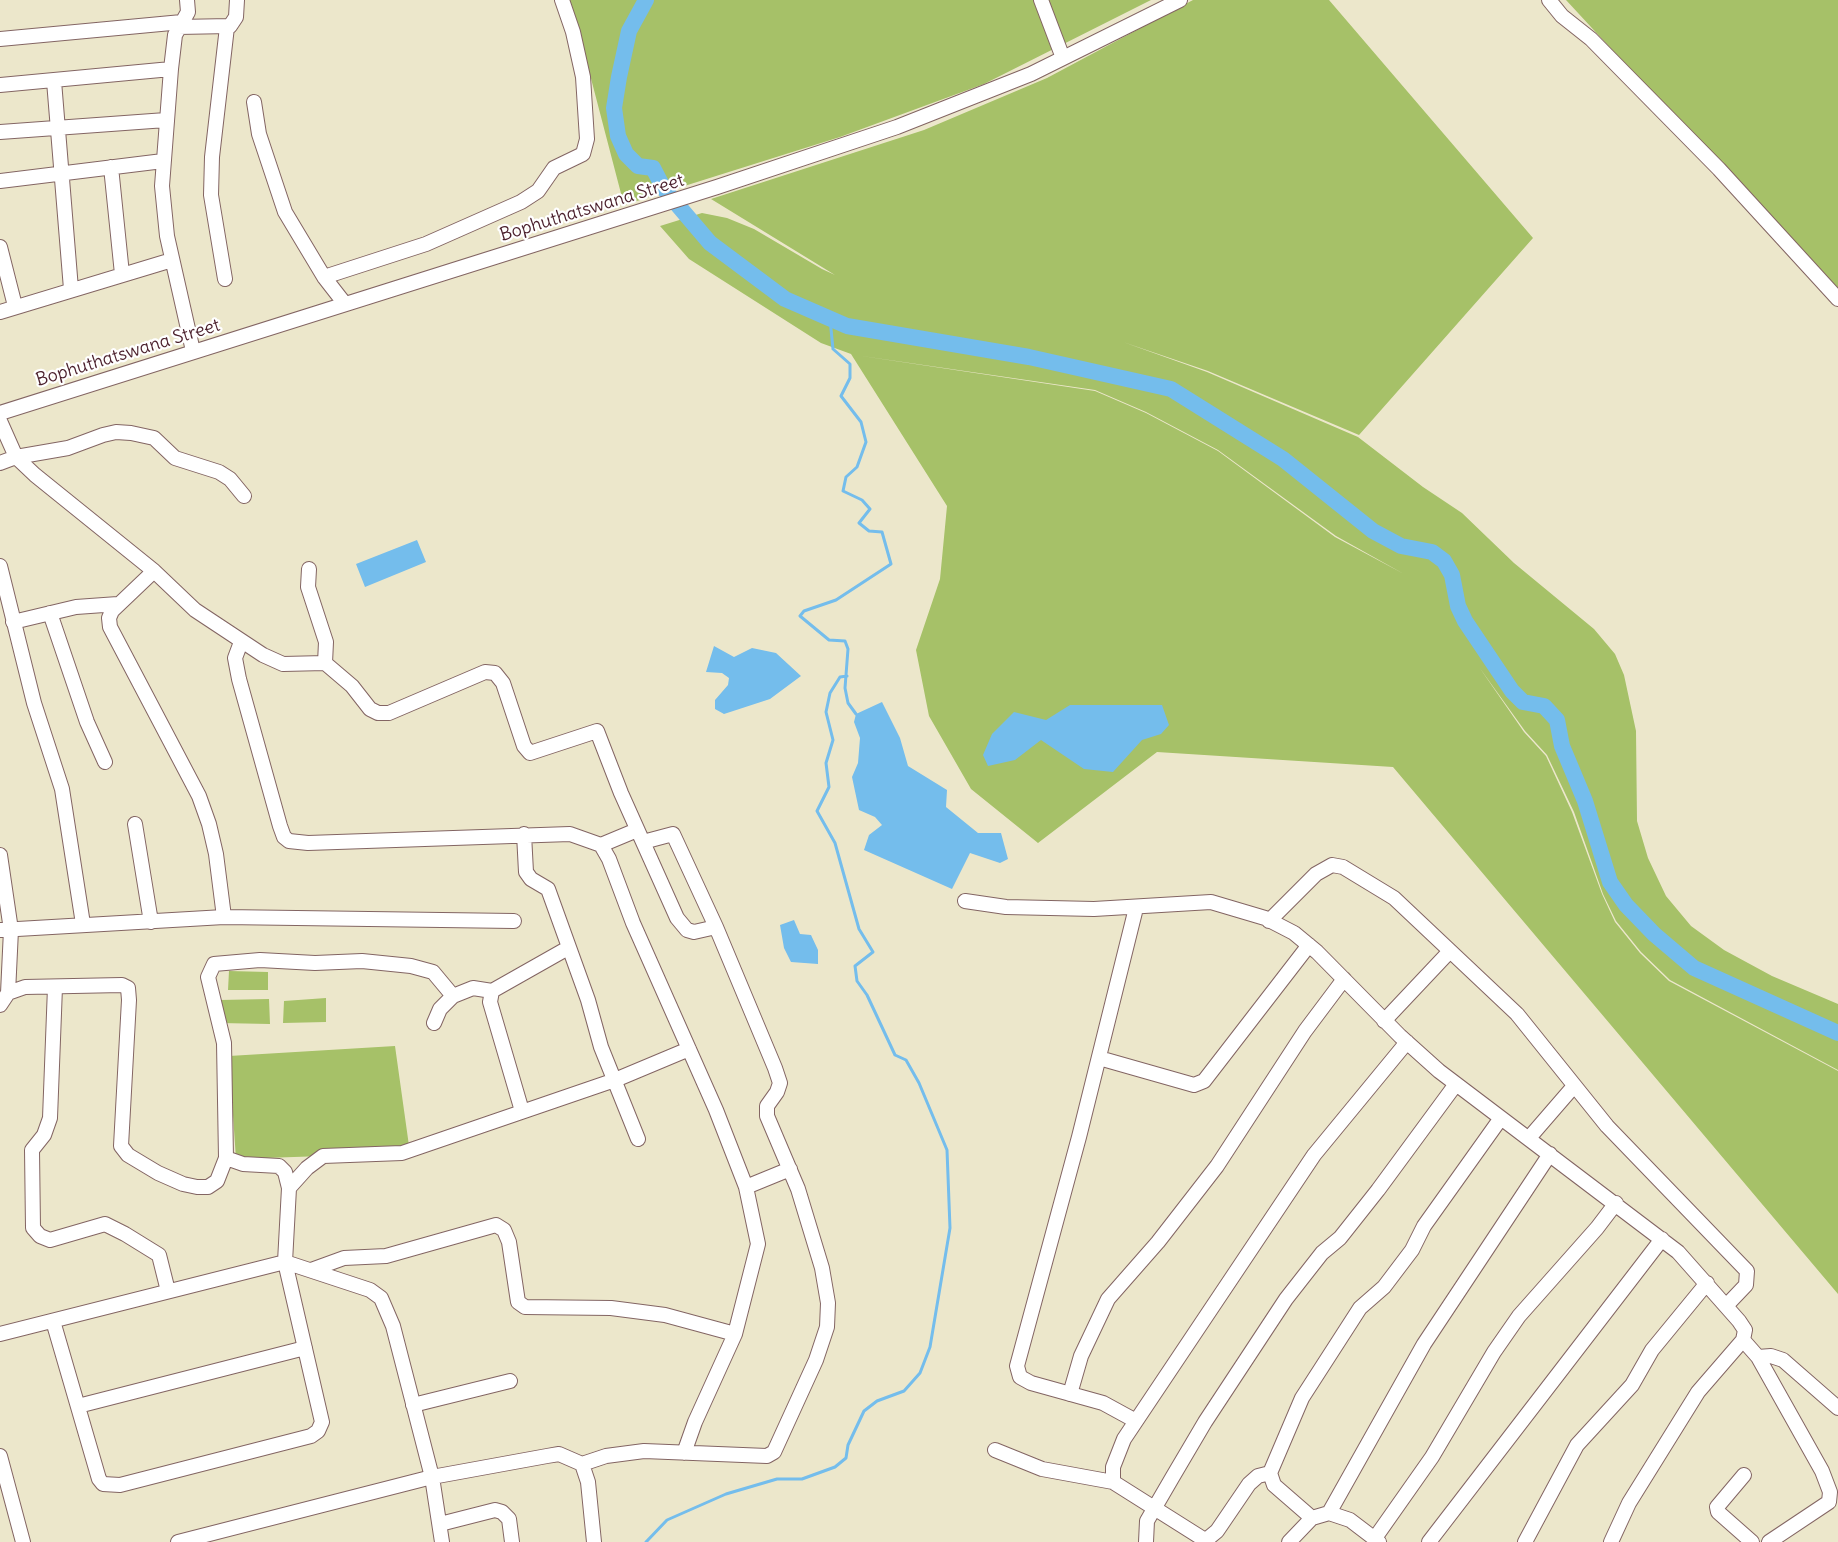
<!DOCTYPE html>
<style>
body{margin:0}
canvas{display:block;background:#ece7cb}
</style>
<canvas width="1838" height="1542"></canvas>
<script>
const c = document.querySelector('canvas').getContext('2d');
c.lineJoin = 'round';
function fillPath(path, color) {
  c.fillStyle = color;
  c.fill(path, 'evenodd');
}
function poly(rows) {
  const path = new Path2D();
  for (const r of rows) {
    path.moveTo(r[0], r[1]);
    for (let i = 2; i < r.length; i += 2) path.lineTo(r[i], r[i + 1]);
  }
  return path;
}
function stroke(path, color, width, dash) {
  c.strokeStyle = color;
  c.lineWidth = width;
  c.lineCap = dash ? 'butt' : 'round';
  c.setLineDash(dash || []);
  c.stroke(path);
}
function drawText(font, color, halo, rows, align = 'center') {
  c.font = font + ' Delius,sans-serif';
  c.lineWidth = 4.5;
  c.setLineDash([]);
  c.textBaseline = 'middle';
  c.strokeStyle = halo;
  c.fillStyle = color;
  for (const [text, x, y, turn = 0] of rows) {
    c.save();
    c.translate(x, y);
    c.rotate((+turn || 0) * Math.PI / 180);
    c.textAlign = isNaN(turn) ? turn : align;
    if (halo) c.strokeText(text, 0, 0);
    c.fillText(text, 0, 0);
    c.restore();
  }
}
fillPath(poly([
 [567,0,1151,0,984,84,840,137,624,205,576,21],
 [1193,0,1329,0,1533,238,1359,435,1208,371,1123,342,1207,372,1358,437,1423,487,1462,513,1514,563,1594,629,1615,654,1624,675,1636,731,1637,821,1648,858,1666,896,1691,926,1724,950,1772,976,1838,1004,1838,1070,1670,980,1641,952,1616,921,1603,894,1574,812,1547,755,1525,731,1479,667,1524,732,1546,756,1572,812,1602,894,1615,922,1640,953,1669,981,1838,1071,1838,1294,1393,767,1157,752,1038,843,971,789,929,716,916,650,940,579,947,506,851,354,821,343,689,259,660,226,702,213,727,218,754,229,822,269,835,275,711,199,924,130,1047,78],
 [855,355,1095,390,1146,412,1218,450,1336,536,1404,574,1335,537,1218,451,1146,413,1095,391],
 [1566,0,1838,0,1838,294],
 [229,971,268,972,268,990,228,990],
 [326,998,326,1022,283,1023,284,1001],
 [269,999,270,1024,220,1023,220,1000],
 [395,1046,410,1153,236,1159,229,1056]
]), '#a6c168');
fillPath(poly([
 [417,540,426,562,365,587,356,564],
 [714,646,734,657,752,648,776,653,801,676,770,699,724,714,715,709,715,700,728,685,729,678,722,673,706,672],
 [882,702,900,738,908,766,947,790,946,807,978,833,1001,833,1008,859,1000,863,970,853,952,889,864,850,869,835,882,825,875,817,859,810,852,777,858,763,860,738,854,722,856,714],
 [1070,705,1162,705,1169,725,1161,734,1142,740,1113,772,1084,769,1041,740,1015,760,988,766,983,755,992,734,1014,712,1046,720],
 [794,920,800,934,811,935,818,950,818,964,791,962,784,948,780,925]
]), '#74bdec');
stroke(poly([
 [830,319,833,349,850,364,850,378,841,396,861,422,866,442,857,467,846,477,843,491,862,500,870,509,859,523,869,531,882,532,891,564,836,600,804,611,800,616,829,640,845,641,848,649,845,688,848,703,856,714],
 [646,1542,667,1520,726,1494,777,1479,802,1479,835,1467,846,1458,848,1445,864,1411,877,1401,904,1391,920,1373,930,1347,950,1228,947,1150,919,1083,906,1060,895,1055,867,995,857,981,855,966,873,952,859,929,835,843,817,811,829,787,826,763,833,740,826,712,830,693,840,677,847,676]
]), '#74bdec', 3);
stroke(poly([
 [646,0,629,31,619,77,614,108,618,136,626,154,638,166,653,168,664,189,710,243,785,299,847,326,1029,357,1171,389,1283,459,1373,531,1401,546,1432,552,1444,561,1452,575,1458,606,1465,621,1512,691,1523,702,1544,706,1557,720,1562,746,1585,801,1610,882,1626,905,1654,934,1694,968,1838,1033]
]), '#74bdec', 16);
const minor = poly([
 [187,0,188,12,175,35,171,69,162,186,167,236,193,351],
 [1041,0,1063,58],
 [1549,0,1562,16,1591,39,1719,169,1838,299],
 [178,27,230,26,236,17,237,0],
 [0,39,182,22],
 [54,81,71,289],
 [0,85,171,69],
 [254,102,259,134,285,212,324,277,345,304],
 [0,132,166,120],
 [111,167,122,274],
 [0,181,163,161],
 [0,247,15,306],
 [324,277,426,244,521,202,538,191,554,168,583,154,587,139,583,77,573,32,562,0],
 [225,279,211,195,212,157,227,27],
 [0,312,172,260],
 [0,413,717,187,897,127,1031,74,1180,0],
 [0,421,16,457,35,475,154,571,195,610,263,655,283,664,325,663,352,686,370,709,378,713,389,713,485,672,495,673,503,683,524,746,530,753,597,731,621,793,677,918,687,930,694,932,716,927],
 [0,463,16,457,68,448,103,435,116,432,131,433,154,438,175,458,219,472,230,479,244,496],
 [0,566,34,703,62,789,83,924],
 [309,569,308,587,326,642,325,663],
 [154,571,112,611,109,618,110,627,199,796,209,824,216,854,224,917],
 [50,613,87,722,105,762],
 [13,622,76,607,118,604],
 [241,642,235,658,239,679,280,826,284,837,289,841,308,843,570,834,601,845,609,859,633,923,716,1110,746,1187,758,1244,735,1334,695,1422,684,1453],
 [135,824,151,922],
 [524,834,526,872,531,879,548,889,588,1000,601,1047,638,1139],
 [601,845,637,830],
 [0,855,11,930,8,993,0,1005],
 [965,901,1006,907,1094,909,1211,902,1265,918,1294,933,1317,952,1400,1036,1439,1071,1678,1252,1739,1321,1745,1330,1743,1340,1698,1392,1629,1503,1611,1542],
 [1136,908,1079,1137,1017,1366,1020,1377,1031,1383,1103,1403,1136,1421],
 [1269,921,1316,874,1332,865,1343,867,1394,898,1517,1014,1607,1126,1747,1271,1746,1285,1726,1306],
 [0,930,224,917,514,921],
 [55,987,50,1118,44,1135,32,1150,33,1228,40,1236,50,1240,105,1224,125,1234,159,1255,168,1291],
 [8,993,25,987,122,985,128,988,129,1000,121,1146,128,1155,158,1173,183,1184,197,1187,208,1187,217,1181,226,1158,224,1043,208,977,214,964,260,960,315,963,362,961,411,966,433,972,453,996],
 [1384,1021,1450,951],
 [434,1023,440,1009,453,996,473,988,492,991],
 [1099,1058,1194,1085,1204,1081,1309,945],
 [522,1111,490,1002,492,991,568,948],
 [1529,1138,1574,1086],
 [746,1187,790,1169],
 [289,1188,307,1168,323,1156,402,1153,615,1080,689,1049],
 [311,1270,344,1258,386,1256,496,1225,504,1230,509,1242,518,1302,525,1307,611,1308,665,1315,735,1334],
 [53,1321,99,1479,103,1484,120,1485,311,1436,318,1431,322,1422,285,1262,289,1188,285,1172,279,1166,243,1164,226,1158],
 [0,1334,285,1262,370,1290,381,1298,393,1326,432,1477,442,1542],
 [1743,1340,1758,1357,1822,1471,1830,1492,1829,1502,1769,1542],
 [1758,1357,1771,1356,1783,1360,1838,1408],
 [1070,1394,1081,1356,1108,1299,1158,1242,1217,1166,1305,1031,1344,979],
 [413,1405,510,1381],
 [78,1406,305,1348],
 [995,1450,1042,1469,1113,1482],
 [0,1456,23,1542],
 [582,1464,588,1482,594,1542],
 [1744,1475,1717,1507,1718,1512,1752,1542],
 [1329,1513,1424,1344,1550,1154],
 [1312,1518,1274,1485,1270,1473,1302,1398,1360,1308,1384,1287,1412,1250,1424,1226,1501,1118],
 [440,1524,495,1510,502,1512,509,1519,512,1542],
 [1375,1538,1432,1457,1494,1352,1519,1316,1597,1228,1616,1203],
 [1205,1541,1217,1531,1249,1484,1258,1476,1270,1473],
 [178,1542,432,1477,547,1456,559,1454,582,1464,606,1456,644,1451,767,1456,774,1452,816,1360,827,1327,828,1303,822,1268,798,1189,767,1116,767,1106,777,1092,780,1083,775,1068,716,927,673,834,643,842],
 [1146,1542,1147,1521,1172,1478,1205,1422,1286,1299,1322,1253,1340,1238,1378,1190,1456,1084],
 [1208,1542,1113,1482,1113,1467,1124,1439,1314,1155,1407,1042],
 [1289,1542,1312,1518,1329,1513,1350,1520,1379,1542],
 [1429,1542,1662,1239],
 [1525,1542,1577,1445,1632,1385,1652,1350,1707,1283]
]);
stroke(minor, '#836563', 16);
stroke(minor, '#fff', 14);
drawText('18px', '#4a1f2b', '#fff', [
 ["Bophuthatswana Street",592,208,-17],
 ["Bophuthatswana Street",128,353,-17]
]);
</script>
